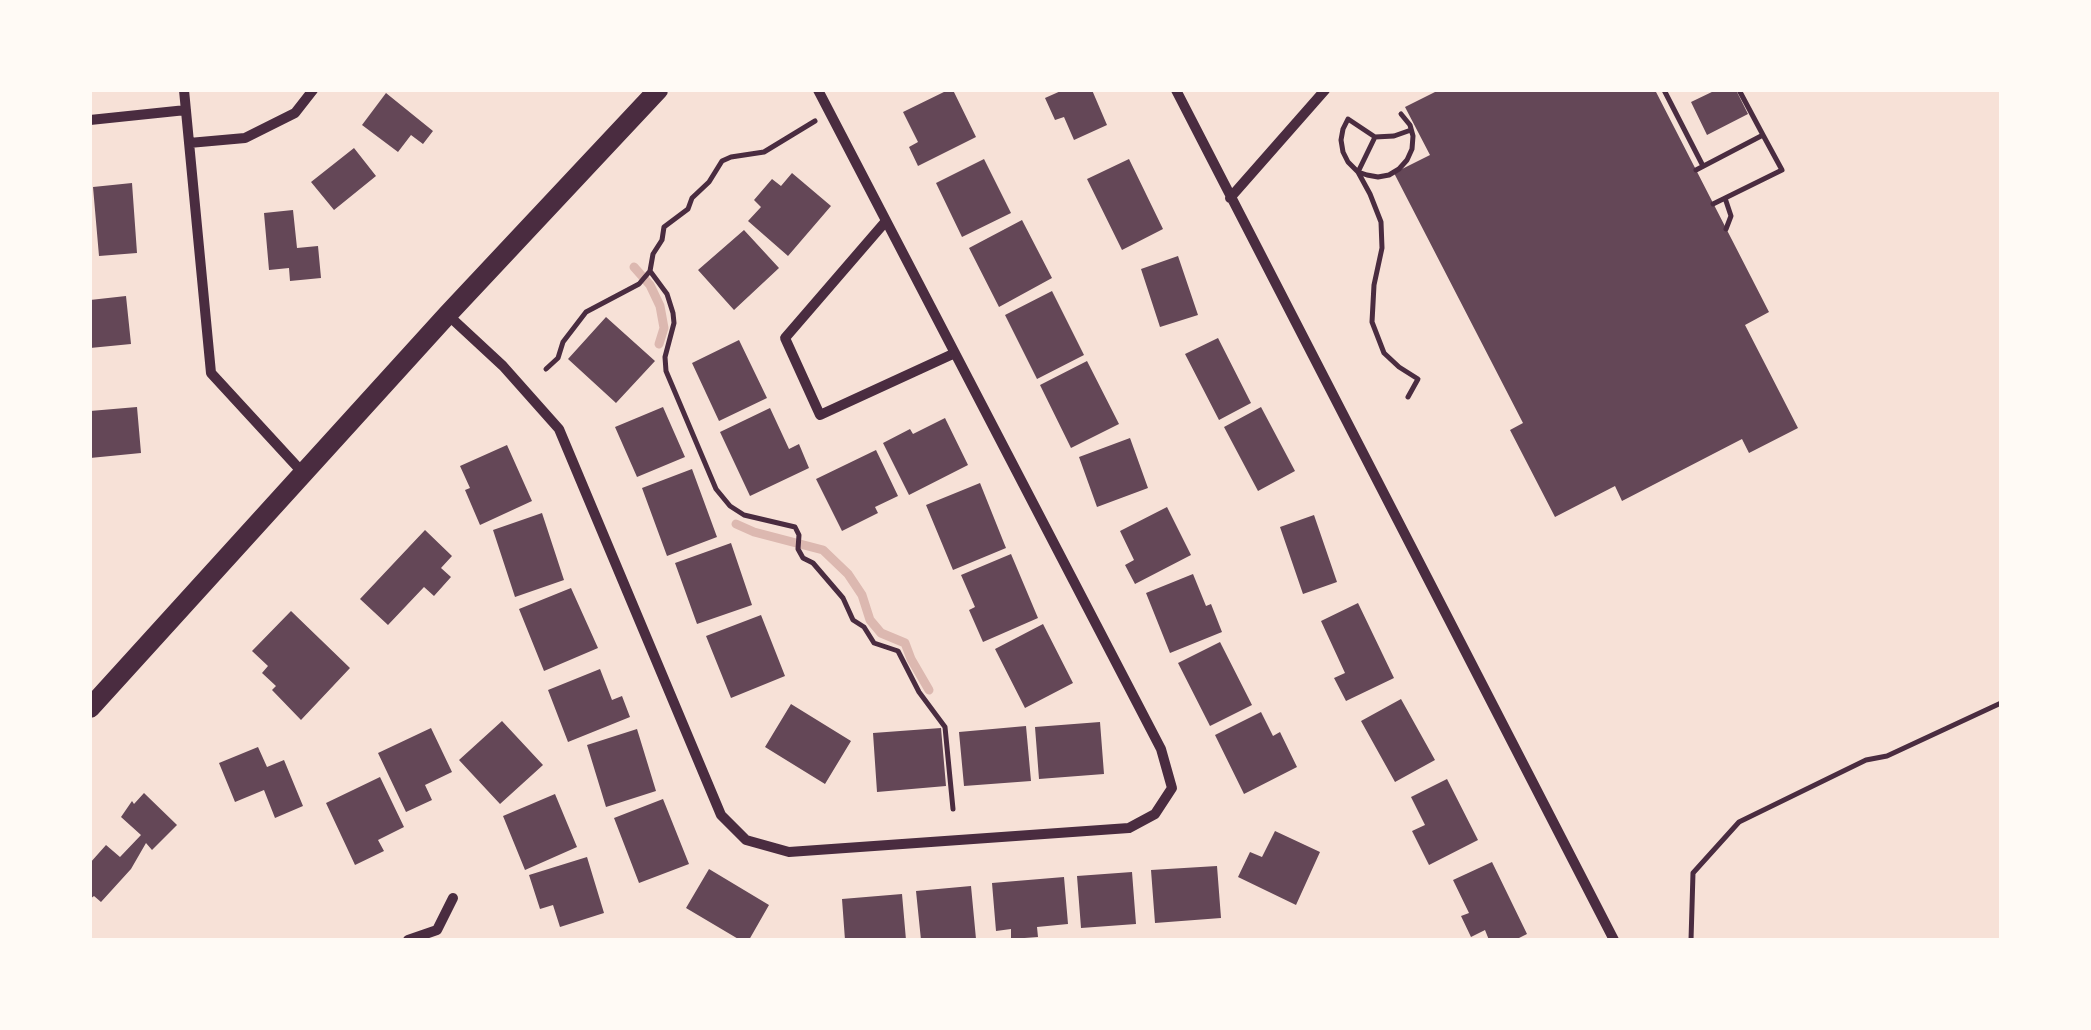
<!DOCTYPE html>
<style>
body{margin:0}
#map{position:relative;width:2091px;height:1030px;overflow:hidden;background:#f7e1d7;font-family:Figtree,sans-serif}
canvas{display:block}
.frame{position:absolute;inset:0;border:92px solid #fffaf5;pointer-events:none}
</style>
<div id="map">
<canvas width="2091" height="1030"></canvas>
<div class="frame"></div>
</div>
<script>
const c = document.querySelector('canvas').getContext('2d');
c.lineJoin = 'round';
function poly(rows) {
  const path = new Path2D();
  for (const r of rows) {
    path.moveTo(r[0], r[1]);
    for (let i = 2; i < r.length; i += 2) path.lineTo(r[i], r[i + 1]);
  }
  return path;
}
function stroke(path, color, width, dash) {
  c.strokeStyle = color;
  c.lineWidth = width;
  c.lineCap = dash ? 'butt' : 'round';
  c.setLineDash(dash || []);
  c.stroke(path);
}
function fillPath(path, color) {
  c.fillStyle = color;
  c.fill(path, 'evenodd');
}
stroke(poly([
 [634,267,650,285,660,306,664,328,659,344],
 [736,524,754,532,823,550,848,574,862,595,870,620,881,633,905,643,911,659,929,690]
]), '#dcb8b0', 9);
fillPath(poly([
 [948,90,953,90,976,137,918,166,909,147,918,142,903,112],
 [1063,90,1092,90,1107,125,1074,140,1064,117,1055,120,1045,98],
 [1439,90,1655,90,1769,312,1745,325,1798,428,1749,453,1742,439,1622,501,1615,486,1555,517,1510,430,1523,423,1394,173,1430,155,1405,107],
 [1716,90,1736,90,1748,114,1707,135,1691,102],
 [386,93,433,131,423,144,411,135,398,152,362,125],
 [354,148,376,176,334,210,311,182],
 [984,159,1011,213,962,237,936,183],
 [1129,159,1163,229,1122,250,1087,179],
 [792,173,831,206,788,256,748,221,761,207,754,200,772,179,781,186],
 [132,183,137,253,99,256,93,187],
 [293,210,297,248,318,246,321,278,290,281,289,268,269,270,264,213],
 [1022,220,1052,278,999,307,969,248],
 [744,230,779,268,734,310,698,270],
 [1178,256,1198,315,1160,327,1141,269],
 [1052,291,1084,355,1037,379,1005,315],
 [126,296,131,344,90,348,90,300],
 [606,317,655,361,616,403,568,359],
 [1218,338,1251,403,1219,420,1185,354],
 [739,340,767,398,719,421,692,363],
 [1087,361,1119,424,1071,448,1040,385],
 [137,407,141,453,90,458,90,411],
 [663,407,685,457,637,477,615,427],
 [1261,407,1295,471,1258,491,1224,427],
 [770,408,789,449,799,444,809,468,750,496,720,432],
 [945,418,968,465,909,495,883,443,910,429,913,434],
 [1130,438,1148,488,1097,507,1079,457],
 [507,445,532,501,480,525,465,490,470,488,460,466],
 [876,450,898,496,875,507,878,513,842,531,816,479],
 [692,469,717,537,667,556,642,488],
 [980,483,1006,548,953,570,926,505],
 [1167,507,1191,555,1135,584,1125,565,1134,560,1120,531],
 [542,513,564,580,515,597,493,530],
 [1314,515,1337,582,1303,594,1280,527],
 [425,530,452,556,441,568,451,577,434,596,424,587,388,625,360,599],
 [731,543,752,605,697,624,675,563],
 [1011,554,1038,618,983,642,969,610,975,607,961,575],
 [1193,574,1206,606,1211,604,1222,632,1170,653,1146,593],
 [571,588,598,648,544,671,519,609],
 [1358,603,1394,678,1346,701,1334,678,1345,673,1321,621],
 [291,611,350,668,301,720,272,690,276,686,262,673,268,666,252,651],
 [761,615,785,676,731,698,706,636],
 [1043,624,1073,683,1025,708,995,649],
 [1220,642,1252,705,1210,726,1178,663],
 [600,669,612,700,622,696,630,717,568,742,548,690],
 [1401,699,1435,760,1395,782,1361,721],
 [791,704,851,741,825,784,765,747],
 [1261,712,1273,736,1280,732,1297,767,1244,794,1215,735],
 [502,721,543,765,500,804,459,760],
 [1100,722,1104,774,1039,779,1035,727],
 [1026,726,1031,781,964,786,959,732],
 [431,728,452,772,425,785,432,800,406,812,378,753],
 [941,728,946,786,877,792,873,733],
 [637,729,656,791,606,807,587,745],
 [258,747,267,767,284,760,303,806,275,818,264,790,235,802,219,763],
 [380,777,404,827,378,840,384,851,355,865,326,803],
 [1447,779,1478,840,1429,865,1412,831,1425,825,1411,797],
 [144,793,177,825,152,850,146,843,131,869,101,902,94,896,90,899,90,863,106,845,120,857,141,835,121,817,132,801,134,804],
 [555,794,577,847,525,870,503,816],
 [663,799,689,864,639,883,614,818],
 [1275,831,1320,852,1296,905,1238,877,1250,852,1262,857],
 [587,857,604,913,560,927,553,905,540,909,529,875],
 [1492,862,1527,934,1515,940,1489,940,1485,930,1471,937,1461,916,1469,913,1453,880],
 [1217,866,1221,918,1155,923,1151,870],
 [709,869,769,905,749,940,740,940,686,908],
 [1132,872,1136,924,1081,928,1077,876],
 [1064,877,1068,924,1037,927,1038,937,1011,939,1011,929,996,931,992,883],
 [971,886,976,939,921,940,916,891],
 [902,894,906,940,845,940,842,899]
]), '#644757');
stroke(poly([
 [1664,90,1703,166],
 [1401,114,1410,125,1413,136,1412,149,1407,160,1399,169,1389,175,1378,177,1367,175,1358,172,1348,162,1343,152,1341,140,1343,129,1348,119,1375,137,1394,136,1411,130],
 [815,121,764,152,731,157,722,161,709,182,692,198,688,209,664,227,662,240,653,254,650,271,667,294,673,313,674,323,665,357,666,371,716,489,730,506,744,515,795,527,799,535,798,549,803,558,813,563,843,598,853,620,864,627,874,643,898,651,919,692,945,727,953,809],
 [1375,137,1358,172,1370,194,1381,222,1382,248,1374,285,1372,322,1384,353,1399,367,1418,379,1408,397],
 [1696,170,1763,135,1739,90],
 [1725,198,1731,216,1726,229],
 [1713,204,1782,170,1763,135],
 [546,369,558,358,563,342,586,312,639,284,650,271],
 [1691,940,1693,873,1739,822,1866,760,1887,756,2001,703]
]), '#4a2c40', 5);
stroke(poly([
 [184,90,211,373,303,473],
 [1176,90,1614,940],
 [90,120,186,110],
 [189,143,245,138,295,113,313,90],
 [1230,198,1325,90],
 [886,221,785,338,820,415,955,353],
 [448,315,503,366,559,429,721,815,746,840,789,852,1129,828,1155,814,1172,788,1161,749,818,90],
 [408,940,437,930,453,898]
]), '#4a2c40', 10);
stroke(poly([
 [90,708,448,314,658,90]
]), '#4a2c40', 20);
</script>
